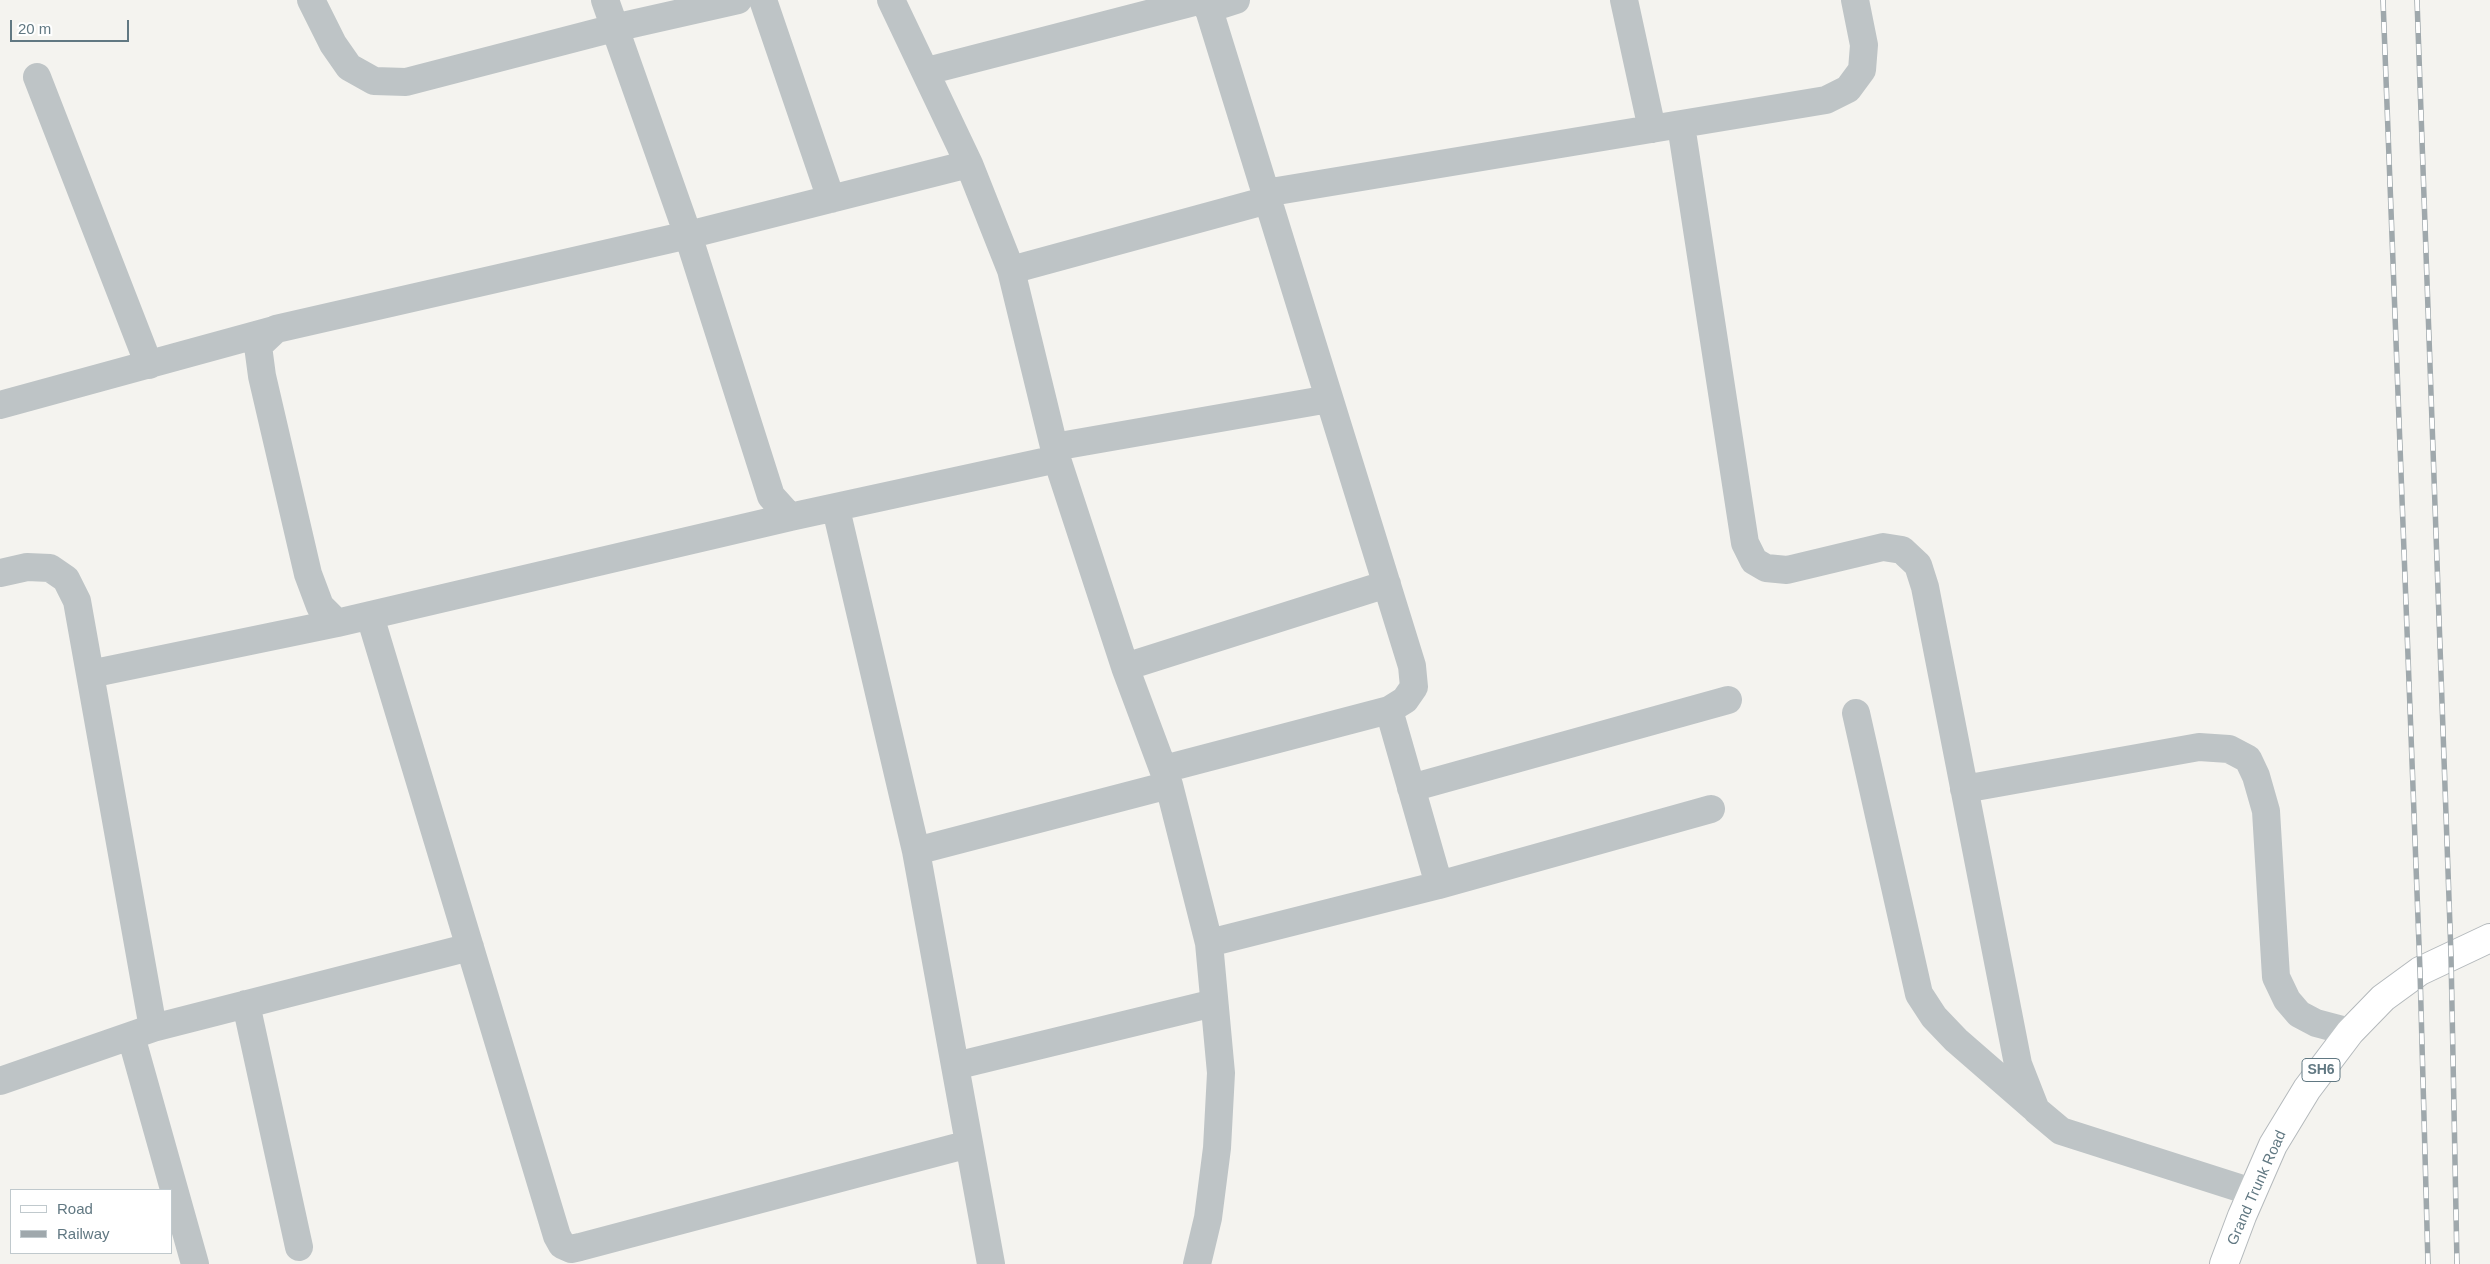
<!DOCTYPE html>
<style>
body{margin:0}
#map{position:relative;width:2490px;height:1264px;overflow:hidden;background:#f4f3ef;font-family:Helvetica,sans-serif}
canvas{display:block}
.legend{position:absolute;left:10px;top:1189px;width:162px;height:65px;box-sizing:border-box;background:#fff;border:1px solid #c0c9cd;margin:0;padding:6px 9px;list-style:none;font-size:15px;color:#617882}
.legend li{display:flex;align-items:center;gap:10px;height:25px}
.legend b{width:25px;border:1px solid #c0c9cd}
.scale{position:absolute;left:10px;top:20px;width:119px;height:22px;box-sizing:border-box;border:2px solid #617882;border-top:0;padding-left:6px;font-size:15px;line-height:18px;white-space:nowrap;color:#617882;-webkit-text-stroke:4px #fff;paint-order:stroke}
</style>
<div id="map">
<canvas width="2490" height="1264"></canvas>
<ul class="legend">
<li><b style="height:6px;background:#fff"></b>Road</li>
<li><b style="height:6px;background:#9fa8ac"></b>Railway</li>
</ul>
<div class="scale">20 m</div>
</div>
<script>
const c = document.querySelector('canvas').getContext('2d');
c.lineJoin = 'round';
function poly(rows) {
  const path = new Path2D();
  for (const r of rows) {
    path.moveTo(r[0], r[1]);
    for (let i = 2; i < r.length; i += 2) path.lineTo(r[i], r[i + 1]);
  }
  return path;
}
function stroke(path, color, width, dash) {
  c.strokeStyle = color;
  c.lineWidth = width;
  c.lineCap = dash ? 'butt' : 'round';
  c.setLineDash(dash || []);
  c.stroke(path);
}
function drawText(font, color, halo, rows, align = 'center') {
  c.font = font + ' Helvetica,sans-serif';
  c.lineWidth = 5;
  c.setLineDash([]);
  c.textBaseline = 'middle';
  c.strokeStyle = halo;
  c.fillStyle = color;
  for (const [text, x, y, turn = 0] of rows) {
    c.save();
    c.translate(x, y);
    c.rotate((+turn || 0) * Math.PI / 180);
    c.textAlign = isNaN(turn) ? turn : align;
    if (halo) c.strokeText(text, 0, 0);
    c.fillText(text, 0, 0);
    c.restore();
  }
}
const primary = poly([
 [2224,1264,2242,1216,2273,1145,2307,1089,2350,1032,2383,998,2420,971,2490,938]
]);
stroke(primary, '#b4b9bc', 30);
stroke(poly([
 [311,0,333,44,349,67,374,81,406,82,614,28,738,0],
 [605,0,688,235,771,496,790,517,1057,459],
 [763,0,831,199],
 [891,0,969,164,1011,270,1057,459,1125,667,1169,785,1209,943,1221,1073,1217,1148,1208,1218,1197,1264],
 [1624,0,1652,129],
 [1208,9,1236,0],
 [927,71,1202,0],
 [37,77,149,365],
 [1681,125,1745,543,1754,561,1766,568,1787,570,1883,547,1902,550,1918,565,1925,587,2018,1064,2036,1110,2061,1131,2252,1192],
 [1265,193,1826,100,1848,89,1862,70,1864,45,1855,0],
 [1011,270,1268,200],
 [0,405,274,330],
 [1054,447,1329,399],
 [836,509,916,851,991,1264],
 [790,517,337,623,320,606,308,574,262,376,258,346,276,329,688,235,969,164],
 [0,573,27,567,50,568,66,579,77,601,153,1028],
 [370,616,557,1236,562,1245,571,1249,580,1247,969,1144],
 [1125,667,1387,584],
 [90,674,337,623],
 [1389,710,1439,885],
 [1856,713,1919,994,1934,1017,1956,1040,2033,1107],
 [1164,769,1389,710,1405,700,1414,687,1412,666,1206,0],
 [1411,788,1728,700],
 [1964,789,2199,747,2229,749,2248,759,2256,776,2266,811,2276,977,2287,1000,2299,1014,2316,1023,2350,1032],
 [916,851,1169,785],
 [1209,943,1439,885,1711,809],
 [246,1004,299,1247],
 [131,1036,195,1264],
 [955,1066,1214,1003],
 [0,1081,153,1028,470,947]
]), '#bec4c6', 28);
stroke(primary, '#fff', 28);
const rail = poly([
 [2383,0,2420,971,2428,1264],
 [2417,0,2451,955,2457,1264]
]);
stroke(rail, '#9fa8ac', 5.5);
stroke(rail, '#fff', 4, [11]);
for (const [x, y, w] of [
 [2321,1070,38]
]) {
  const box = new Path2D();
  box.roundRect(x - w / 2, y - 11.5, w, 23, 4);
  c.fillStyle = '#fff';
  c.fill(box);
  stroke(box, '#617882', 1);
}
drawText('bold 14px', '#617882', null, [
 ["SH6",2321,1070]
]);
drawText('15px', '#617882', '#fff', [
 ["Grand Trunk Road",2257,1188,-66]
]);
</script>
